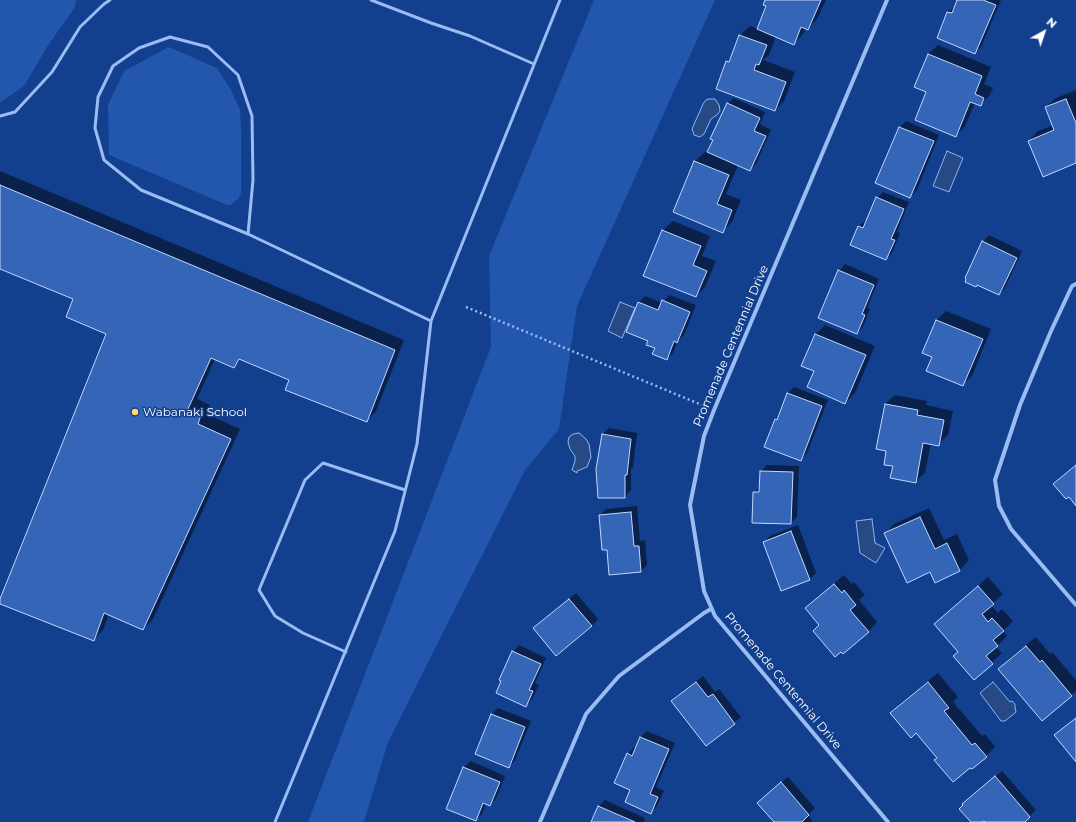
<!DOCTYPE html>
<style>
body{margin:0}
#map{position:relative;width:1076px;height:822px;overflow:hidden;background:#123f8e;font-family:Montserrat,sans-serif}
canvas{display:block}
.north{position:absolute;left:1024px;top:12px;width:40px;height:40px;-webkit-text-stroke:3px #123f8e;paint-order:stroke;rotate:40deg;font-size:11px;font-weight:700;line-height:16px;text-align:center;color:#fff}
.north::after{content:'';display:block;margin:auto;width:14px;height:18px;background:#fff;clip-path:polygon(50% 0,100% 100%,50% 72%,0 100%)}
</style>
<div id="map">
<canvas width="1076" height="822"></canvas>
<div class="north">N</div>
</div>
<script>
const c = document.querySelector('canvas').getContext('2d');
c.lineJoin = 'round';
function fillPath(path, color) {
  c.fillStyle = color;
  c.fill(path, 'evenodd');
}
function poly(rows) {
  const path = new Path2D();
  for (const r of rows) {
    path.moveTo(r[0], r[1]);
    for (let i = 2; i < r.length; i += 2) path.lineTo(r[i], r[i + 1]);
  }
  return path;
}
function stroke(path, color, width, dash) {
  c.strokeStyle = color;
  c.lineWidth = width;
  c.lineCap = dash ? 'butt' : 'round';
  c.setLineDash(dash || []);
  c.stroke(path);
}
function drawText(font, color, halo, rows, align = 'center') {
  c.font = font + ' Montserrat,sans-serif';
  c.lineWidth = 3;
  c.setLineDash([]);
  c.textBaseline = 'middle';
  c.strokeStyle = halo;
  c.fillStyle = color;
  for (const [text, x, y, turn = 0] of rows) {
    c.save();
    c.translate(x, y);
    c.rotate((+turn || 0) * Math.PI / 180);
    c.textAlign = isNaN(turn) ? turn : align;
    if (halo) c.strokeText(text, 0, 0);
    c.fillText(text, 0, 0);
    c.restore();
  }
}
fillPath(poly([
 [0,0,76,0,75,7,47,47,24,86,4,100,0,102],
 [594,0,715,0,577,306,559,429,525,470,388,742,364,822,308,822,491,347,489,256],
 [169,47,217,68,231,90,240,110,241,130,241,193,238,199,231,205,227,205,109,155,108,105,124,71]
]), '#2357ae');
const water = poly([
 [708,99,715,99,719,105,720,111,717,115,711,119,704,134,700,137,694,135,692,129,703,104,705,101,708,99],
 [947,151,963,158,949,192,933,186,947,151],
 [620,302,635,308,622,338,608,331,620,302],
 [579,433,586,439,589,444,591,457,587,467,577,471,577,473,572,470,575,461,575,456,570,449,568,442,569,437,573,434,579,433],
 [872,519,875,543,885,548,876,563,860,553,856,521,872,519],
 [993,682,1010,702,1012,701,1015,704,1015,707,1016,712,1005,721,1001,721,980,693,993,682]
]);
fillPath(water, '#274984');
stroke(water, '#8cb6f5', 1);
fillPath(poly([
 [766,0,826,0,817,19,808,29,806,28,803,34,793,44,776,36,769,55,763,60,795,72,784,101,775,110,727,62,732,56,740,35,750,26,758,29,768,6],
 [958,0,1001,0,981,47,974,53,948,12,955,6],
 [938,45,991,67,984,84,993,88,990,95,980,105,975,103,965,126,956,136,928,91,928,54],
 [1076,90,1076,162,1029,141,1038,131,1054,125,1046,107,1056,98],
 [734,98,765,112,760,124,771,130,756,164,749,170,738,165,726,194,741,200,732,222,722,231,674,211,695,161,705,152,708,153,714,140,727,104],
 [906,121,939,135,917,190,910,197,899,128],
 [0,171,404,340,376,411,367,421,291,380,241,359,233,367,215,359,197,399,210,405,207,414,240,429,153,619,143,629,109,614,103,630,93,640,0,603,108,334,74,298,0,268],
 [883,192,909,202,897,232,900,233,892,253,886,259,859,226,866,220,867,221,877,198],
 [673,221,710,236,702,256,716,261,705,287,696,296,663,230],
 [989,235,1022,251,1005,288,999,294,978,284,976,286,983,242],
 [845,264,879,279,867,308,870,309,863,327,857,333,839,271],
 [669,295,696,305,684,335,678,341,673,353,667,359,649,340,627,331,639,302,645,296,662,303],
 [946,311,991,329,972,376,962,385,933,356,923,352,937,320],
 [825,325,875,346,855,393,845,403,816,371,802,365,816,334],
 [794,387,828,400,807,453,801,460,776,420,779,417,788,393],
 [895,395,927,401,926,405,953,411,948,435,938,444,931,443,925,473,915,482,894,465,887,450,885,404],
 [609,428,637,433,633,467,631,469,631,490,625,497,603,434],
 [767,465,799,466,797,517,791,523,754,493,760,487,761,471],
 [637,506,640,541,645,540,647,565,641,571,608,549,600,515,606,509],
 [929,508,944,540,957,534,969,560,960,570,936,581,931,571,885,534,894,524],
 [798,525,816,573,810,579,764,542,770,536],
 [844,575,852,584,854,582,865,595,859,600,877,622,868,632,820,625,806,608,816,599],
 [988,577,1003,594,991,605,998,613,1002,609,1013,621,1003,631,1007,636,996,647,1002,653,974,679,954,656,959,651,935,624,945,615],
 [576,593,598,619,592,626,556,655,541,622],
 [1036,637,1050,654,1052,652,1076,680,1076,691,1071,695,1000,669,1009,659],
 [519,645,546,658,535,683,539,685,532,699,526,706,513,652],
 [938,673,958,697,953,702,982,736,985,734,995,747,986,756,938,758,916,732,892,713,901,703],
 [703,676,715,692,719,689,741,717,734,723,706,745,672,701,679,695],
 [498,708,531,721,515,760,509,767,491,715],
 [647,731,675,743,656,787,664,791,657,806,651,813,632,790,628,754,634,747,636,749,641,737],
 [471,761,505,776,496,799,490,805,486,803,482,814,476,820,447,808,464,767],
 [1002,771,1036,810,1023,822,986,822,984,819,981,822,972,822,970,798],
 [788,777,815,808,808,815,813,822,775,822,765,796],
 [605,800,645,818,644,822,592,822,599,806]
]), '#0007');
const building = poly([
 [765,0,821,0,808,30,801,27,794,45,757,29,766,6,763,5,765,0],
 [957,0,983,0,996,5,975,54,937,38,947,12,952,13,957,0],
 [739,35,767,45,759,65,756,64,754,70,786,82,775,111,716,89,726,61,729,62,739,35],
 [928,54,982,76,975,94,984,98,981,106,970,102,956,137,915,120,926,92,914,87,928,54],
 [1066,99,1076,123,1076,163,1043,177,1028,141,1054,130,1045,107,1066,99],
 [727,103,760,118,754,131,766,136,750,171,707,152,713,140,710,139,727,103],
 [899,127,934,141,910,198,875,183,899,127],
 [694,161,729,175,717,204,732,210,723,233,673,212,694,161],
 [0,185,395,350,367,422,285,390,289,380,239,359,234,368,211,358,188,409,201,415,198,424,231,439,143,630,104,613,94,641,0,604,0,599,106,334,66,317,73,299,0,269,0,185],
 [876,197,904,209,891,239,895,240,886,260,850,245,858,226,863,228,876,197],
 [662,230,701,246,693,265,707,271,696,297,643,276,662,230],
 [982,241,1017,258,999,295,977,285,976,287,965,282,966,279,965,278,982,241],
 [838,270,874,285,862,314,865,315,857,334,818,318,838,270],
 [662,300,690,312,677,343,674,341,667,360,652,354,655,348,646,345,648,341,626,332,638,302,658,310,662,300],
 [936,320,983,339,963,386,926,371,932,357,922,353,936,320],
 [815,334,866,355,845,404,807,387,814,371,801,366,815,334],
 [787,393,822,406,801,461,764,447,775,419,777,420,787,393],
 [885,404,918,410,917,415,944,420,939,446,923,443,916,483,890,478,893,466,884,465,886,451,876,449,885,404],
 [602,434,631,439,627,475,625,475,625,498,598,498,596,469,602,434],
 [1076,465,1076,506,1069,497,1066,499,1053,484,1076,465],
 [760,471,793,472,791,524,752,523,753,492,759,492,760,471],
 [631,512,634,546,639,546,641,572,609,575,607,550,602,550,599,515,631,512],
 [920,517,935,549,947,543,960,571,935,583,930,572,907,583,884,533,920,517],
 [791,531,810,580,781,591,763,542,791,531],
 [834,584,842,593,844,590,856,605,850,610,869,632,843,654,841,652,835,657,813,631,819,625,805,608,834,584],
 [978,586,994,604,982,614,988,622,992,618,1004,631,993,640,998,646,986,656,993,664,974,680,953,656,958,652,934,624,978,586],
 [569,599,592,626,556,656,533,628,569,599],
 [1026,646,1040,662,1042,660,1072,696,1042,721,998,669,1026,646],
 [512,651,541,664,529,690,533,691,526,707,496,693,501,681,499,680,512,651],
 [696,682,708,697,713,694,735,724,706,746,671,701,696,682],
 [928,682,949,708,944,711,972,745,975,743,987,757,972,769,970,768,953,782,934,760,937,758,916,733,911,738,890,713,928,682],
 [491,714,525,727,509,768,475,754,491,714],
 [1076,718,1076,762,1054,735,1076,718],
 [640,737,669,749,650,794,658,797,651,814,625,802,630,790,614,783,627,753,632,756,640,737],
 [463,767,500,782,490,806,483,803,476,821,446,809,463,767],
 [995,776,1030,817,1025,822,985,822,984,821,982,822,971,822,959,809,963,805,962,804,995,776],
 [781,782,809,815,802,822,774,822,757,803,781,782],
 [598,806,635,822,591,822,598,806]
]);
fillPath(building, '#3565b6');
stroke(building, '#c2d8fd', 1);
stroke(poly([
 [466,307,702,405]
]), '#9bbcf2', 2.5, [2, 3]);
stroke(poly([
 [371,0,431,23,470,36,534,64],
 [0,116,15,112,52,72,80,27,104,4,110,0],
 [248,234,253,180,252,116,238,75,208,47,170,37,139,48,113,66,98,97,95,128,104,160,141,190,248,234,431,321],
 [346,652,303,633,275,616,259,590,305,480,323,463,405,490],
 [275,822,395,531,417,444,431,321,560,0]
]), '#9bbcf2', 3);
stroke(poly([
 [887,0,714,410,704,436,690,505,704,591,715,616,888,822],
 [1076,284,1072,286,1051,331,1020,405,995,480,999,506,1011,529,1076,605],
 [540,822,586,714,619,676,704,613,711,609]
]), '#9bbcf2', 4);
for (const [x, y, r, color] of [
 [135,412,4,"#ffdc5c"]
]) {
  const dot = new Path2D();
  dot.arc(x, y, r, 0, 2 * Math.PI);
  c.fillStyle = color;
  c.fill(dot);
  stroke(dot, '#123f8e', 1.5);
}
drawText('12px', '#fff', '#123f8e', [
 ["Promenade Centennial Drive",731,346,-67],
 ["Promenade Centennial Drive",783,681,50]
]);
drawText('12px', '#fff', '#123f8e', [
 ["Wabanaki School",143,412]
], 'left');
</script>
